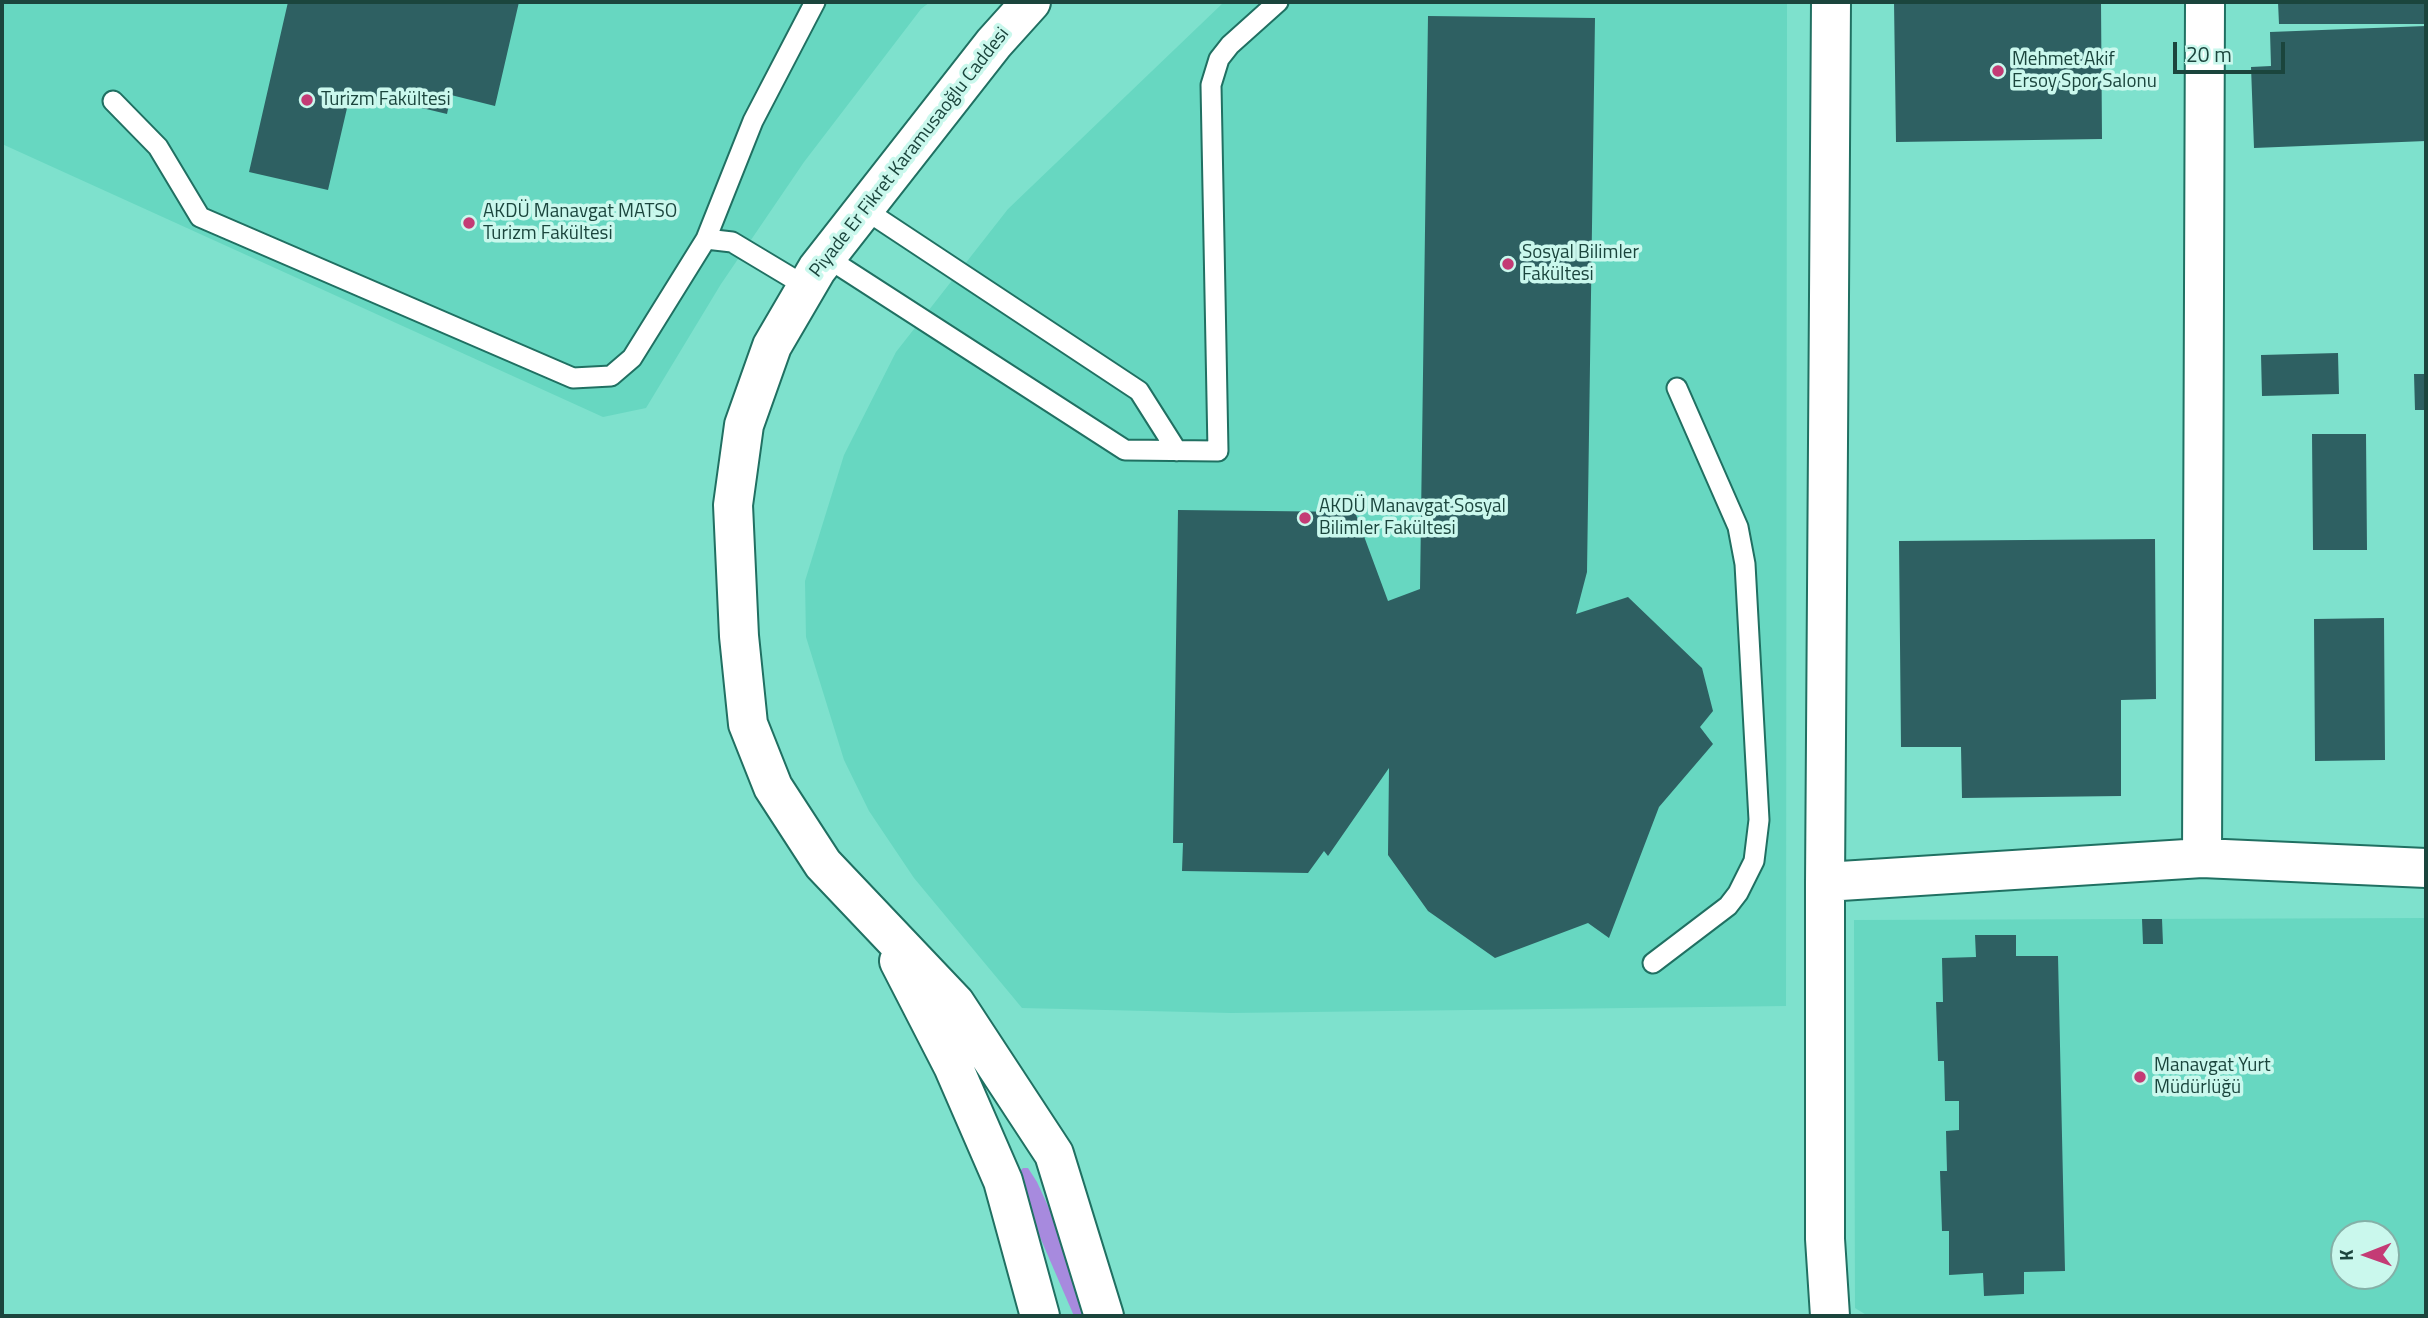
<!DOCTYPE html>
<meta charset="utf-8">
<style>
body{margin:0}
#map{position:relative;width:2428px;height:1318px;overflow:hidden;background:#7ee1cd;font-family:"Titillium Web",sans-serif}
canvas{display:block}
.frame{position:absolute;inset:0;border:4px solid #1b453d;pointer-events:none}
.north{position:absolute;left:2330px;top:1220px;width:70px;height:70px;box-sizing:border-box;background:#caf8ed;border:2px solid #84b0a7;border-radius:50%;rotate:269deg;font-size:19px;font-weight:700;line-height:28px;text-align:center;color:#1b453d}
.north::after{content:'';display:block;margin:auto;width:24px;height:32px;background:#c43b75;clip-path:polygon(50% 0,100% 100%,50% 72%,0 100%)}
.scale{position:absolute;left:2173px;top:42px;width:112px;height:32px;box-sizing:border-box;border:4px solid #1b453d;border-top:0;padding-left:9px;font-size:21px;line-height:24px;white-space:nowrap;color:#1b453d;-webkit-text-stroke:5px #caf8ed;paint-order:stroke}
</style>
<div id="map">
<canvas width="2428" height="1318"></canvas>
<div class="frame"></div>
<div class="north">K</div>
<div class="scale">20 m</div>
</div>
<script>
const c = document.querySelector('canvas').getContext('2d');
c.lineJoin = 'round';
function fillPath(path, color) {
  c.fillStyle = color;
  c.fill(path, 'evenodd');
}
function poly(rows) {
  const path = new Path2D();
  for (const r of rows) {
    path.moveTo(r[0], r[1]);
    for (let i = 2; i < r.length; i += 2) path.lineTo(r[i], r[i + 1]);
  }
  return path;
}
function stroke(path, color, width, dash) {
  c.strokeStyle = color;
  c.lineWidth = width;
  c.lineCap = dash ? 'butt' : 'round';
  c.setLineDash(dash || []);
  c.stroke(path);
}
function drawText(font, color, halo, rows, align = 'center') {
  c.font = font + ' "Titillium Web",sans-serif';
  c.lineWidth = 7;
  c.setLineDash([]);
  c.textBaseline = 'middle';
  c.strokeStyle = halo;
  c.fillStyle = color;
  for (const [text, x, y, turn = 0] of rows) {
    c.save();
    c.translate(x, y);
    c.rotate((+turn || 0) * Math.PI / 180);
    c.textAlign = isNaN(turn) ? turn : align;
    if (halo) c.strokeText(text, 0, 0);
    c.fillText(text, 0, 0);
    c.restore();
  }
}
fillPath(poly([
 [2,2,930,2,921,9,804,162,721,284,646,408,603,417,2,144],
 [1224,2,1787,2,1786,1006,1231,1013,1022,1008,914,878,869,811,844,760,806,637,805,581,844,455,896,352,1008,209],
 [2426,918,2426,1316,1868,1316,1855,1308,1854,920],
 [2344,1234,2386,1234,2386,1276,2344,1276]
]), '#67d7c1');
fillPath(poly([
 [1023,1168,1028,1168,1037,1182,1069,1252,1090,1316,1074,1316,1014,1177]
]), '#a78ade');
fillPath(poly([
 [288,2,519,2,495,106,451,95,447,114,351,91,328,190,249,172],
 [1894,2,2101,2,2102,139,1896,142],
 [2278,2,2426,2,2426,24,2279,24],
 [1428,16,1595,18,1587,572,1576,614,1628,597,1702,668,1713,711,1700,727,1713,744,1659,807,1609,938,1588,923,1495,958,1428,911,1388,855,1389,768,1328,856,1324,851,1308,873,1182,871,1183,843,1173,843,1178,510,1355,512,1388,601,1420,589],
 [2426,26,2426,141,2254,148,2251,67,2271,66,2270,32],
 [2338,353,2339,394,2262,396,2261,355],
 [2414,374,2426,374,2426,410,2415,410],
 [2312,434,2366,434,2367,550,2313,550],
 [2155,539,2156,699,2121,700,2121,796,1962,798,1961,747,1901,747,1899,541],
 [2384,618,2385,760,2315,761,2314,619],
 [2142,919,2162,919,2163,944,2143,944],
 [1975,935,2016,935,2016,956,2058,956,2065,1271,2024,1272,2024,1294,1984,1296,1983,1273,1949,1275,1949,1231,1942,1231,1940,1171,1947,1171,1946,1131,1959,1130,1959,1101,1945,1101,1944,1061,1938,1061,1936,1002,1943,1002,1942,958,1976,957]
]), '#2e6062');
const lane = poly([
 [113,101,158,147,200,217,573,378,611,376,632,358,706,239],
 [864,209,1139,391,1177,451],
 [826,257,1125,450,1218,451,1211,85,1219,59,1230,45,1278,2],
 [807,287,732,242,706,239,753,121,815,2],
 [1653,963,1728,906,1738,893,1754,861,1759,820,1745,564,1738,527,1677,388]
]);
const street = poly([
 [2205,2,2202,858,2426,868],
 [1825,882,2202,858],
 [1830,1316,1825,1239,1825,882,1831,2]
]);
const secondary = poly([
 [1031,2,994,43,817,269,772,346,744,425,733,505,739,636,748,724,773,787,823,864,955,1003,1054,1154,1104,1316],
 [899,961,953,1066,1003,1181,1040,1316]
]);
stroke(lane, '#207062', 23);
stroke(street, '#207062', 42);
stroke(secondary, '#207062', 42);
stroke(lane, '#fff', 19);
stroke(street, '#fff', 38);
stroke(secondary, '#fff', 38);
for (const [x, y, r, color] of [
 [1998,71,7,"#c43b75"],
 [307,100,7,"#c43b75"],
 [469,223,7,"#c43b75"],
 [1508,264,7,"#c43b75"],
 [1305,518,7,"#c43b75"],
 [2140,1077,7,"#c43b75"]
]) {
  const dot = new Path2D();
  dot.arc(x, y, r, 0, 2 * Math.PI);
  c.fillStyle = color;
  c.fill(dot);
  stroke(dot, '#caf8ed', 2.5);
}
drawText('19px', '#1b453d', '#caf8ed', [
 ["Mehmet Akif",2012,60],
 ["Ersoy Spor Salonu",2012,82],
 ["Turizm Fakültesi",321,100],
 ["AKDÜ Manavgat MATSO",483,212],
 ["Turizm Fakültesi",483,234],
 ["Sosyal Bilimler",1522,253],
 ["Fakültesi",1522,275],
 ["AKDÜ Manavgat Sosyal",1319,507],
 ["Bilimler Fakültesi",1319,529],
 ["Manavgat Yurt",2154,1066],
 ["Müdürlüğü",2154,1088]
], 'left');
drawText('19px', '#1b453d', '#caf8ed', [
 ["Piyade Er Fikret Karamusaoğlu Caddesi",910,153,-52]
]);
</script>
